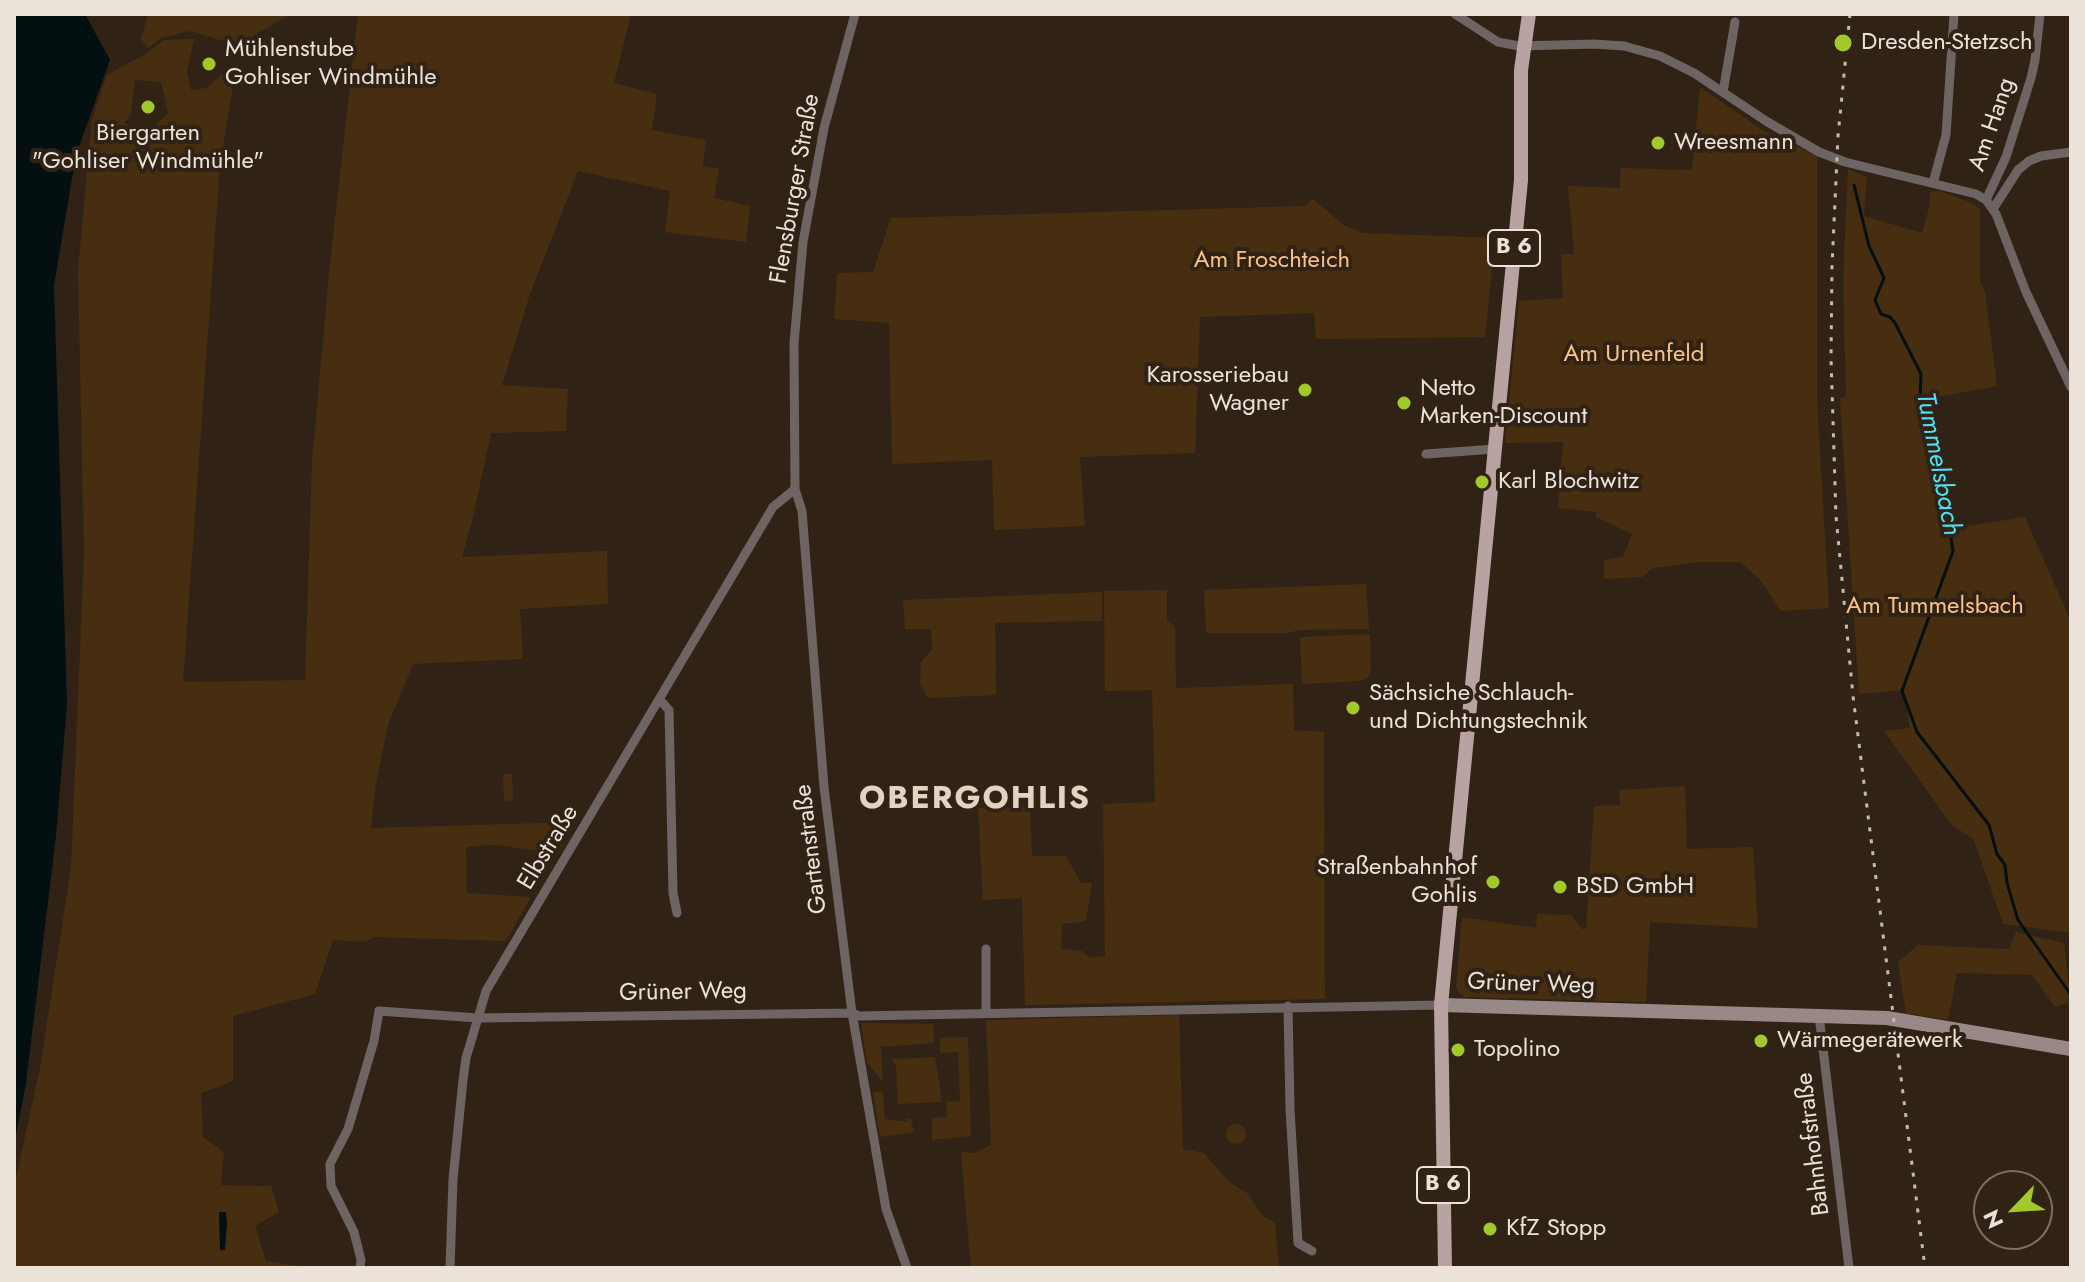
<!DOCTYPE html>
<meta charset="utf-8">
<style>
body{margin:0}
#map{position:relative;width:2085px;height:1282px;overflow:hidden;background:#302316;font-family:Jost,sans-serif}
canvas{display:block}
.frame{position:absolute;inset:0;border:16px solid #ebe2da;pointer-events:none}
.north{position:absolute;left:1973px;top:1170px;width:80px;height:80px;box-sizing:border-box;background:#302316;border:2px solid #7b6f64;border-radius:50%;rotate:245deg;font-size:22px;font-weight:700;line-height:32px;text-align:center;color:#ebe2da}
.north::after{content:'';display:block;margin:auto;width:28px;height:36px;background:#a1c92a;clip-path:polygon(50% 0,100% 100%,50% 72%,0 100%)}
</style>
<div id="map">
<canvas width="2085" height="1282"></canvas>
<div class="frame"></div>
<div class="north">N</div>
</div>
<script>
const c = document.querySelector('canvas').getContext('2d');
c.lineJoin = 'round';
function fillPath(path, color) {
  c.fillStyle = color;
  c.fill(path, 'evenodd');
}
function poly(rows) {
  const path = new Path2D();
  for (const r of rows) {
    if (r.length === 3) {
      path.moveTo(r[0] + r[2], r[1]);
      path.arc(r[0], r[1], r[2], 0, 2 * Math.PI);
      continue;
    }
    path.moveTo(r[0], r[1]);
    for (let i = 2; i < r.length; i += 2) path.lineTo(r[i], r[i + 1]);
  }
  return path;
}
function stroke(path, color, width, dash) {
  c.strokeStyle = color;
  c.lineWidth = width;
  c.lineCap = dash ? 'butt' : 'round';
  c.setLineDash(dash || []);
  c.stroke(path);
}
function drawText(font, color, halo, rows, align = 'center') {
  c.font = font + ' Jost,sans-serif';
  c.lineWidth = 8;
  c.setLineDash([]);
  c.textBaseline = 'middle';
  c.strokeStyle = halo;
  c.fillStyle = color;
  for (const [text, x, y, turn = 0] of rows) {
    c.save();
    c.translate(x, y);
    c.rotate((+turn || 0) * Math.PI / 180);
    c.textAlign = isNaN(turn) ? turn : align;
    if (halo) c.strokeText(text, 0, 0);
    c.fillText(text, 0, 0);
    c.restore();
  }
}
fillPath(poly([
 [148,14,290,14,255,35,247,48,190,31,161,38,148,48,141,39],
 [358,14,631,14,614,83,657,94,652,130,706,140,703,166,719,169,714,198,750,206,746,242,665,232,670,191,578,171,530,294,502,385,568,389,566,431,491,433,473,517,462,557,607,551,608,604,520,609,523,659,413,664,388,725,376,783,371,828,575,822,558,853,494,845,466,847,467,893,531,897,506,941,373,937,365,942,333,940,315,994,233,1016,233,1081,201,1093,203,1137,224,1152,221,1185,271,1186,279,1212,255,1226,266,1261,299,1266,299,1268,14,1268,14,1187,40,1068,71,868,84,553,78,270,92,119,107,75,144,55,164,40,194,39,187,71,191,90,207,88,225,71,234,81,220,164,183,682,305,680,312,461,330,263],
 [135,80,161,82,168,113,148,133,124,123,131,114],
 [1700,87,1761,129,1817,156,1817,400,1829,608,1781,611,1762,582,1741,562,1701,562,1653,568,1642,577,1604,579,1604,560,1623,557,1632,534,1596,517,1596,512,1558,508,1563,442,1505,443,1519,301,1563,298,1561,254,1574,254,1568,186,1620,188,1621,168,1692,170],
 [1848,169,1867,177,1864,216,1922,233,1930,204,1930,192,1939,191,1967,201,1980,208,1980,281,1985,292,1997,386,1922,400,1939,445,1954,528,2025,517,2071,622,2071,933,2003,924,1974,840,1951,824,1884,731,1910,728,1904,690,1859,694,1840,399,1846,397,1843,281],
 [1313,199,1345,226,1363,233,1495,238,1485,337,1316,339,1314,313,1200,317,1195,453,1080,457,1085,526,994,530,992,460,892,464,889,323,834,319,837,273,873,272,891,218,1305,206],
 [1366,584,1369,629,1299,630,1288,633,1206,633,1204,590],
 [1167,590,1167,621,1175,626,1176,688,1293,684,1294,730,1324,732,1325,999,1025,1005,1022,898,983,900,978,808,1030,806,1032,856,1066,856,1081,883,1092,883,1086,921,1062,924,1061,949,1082,951,1090,958,1105,956,1103,804,1155,802,1152,690,1105,691,1104,591],
 [1102,592,1102,621,995,623,996,695,928,698,920,684,921,662,932,650,931,629,905,629,903,600],
 [1370,634,1371,672,1367,678,1361,681,1302,684,1300,637],
 [503,774,512,774,513,800,504,801],
 [1685,786,1687,849,1753,847,1758,928,1650,922,1646,1002,1464,997,1458,992,1456,987,1462,917,1536,928,1537,914,1571,915,1582,929,1586,929,1594,806,1620,805,1619,790],
 [2016,932,2064,943,2071,1002,2055,1007,2032,975,1957,973,1948,1020,1906,1013,1898,962,1918,945,2009,949],
 [1179,1015,1183,1149,1204,1153,1229,1182,1247,1193,1263,1216,1275,1222,1279,1268,971,1268,961,1152,975,1153,991,1145,986,1020],
 [861,1023,933,1024,934,1043,881,1047,883,1082,867,1063],
 [968,1037,971,1136,932,1140,932,1118,947,1117,946,1102,960,1101,958,1052,940,1053,940,1038],
 [935,1057,942,1102,898,1104,896,1066,892,1059],
 [883,1091,885,1119,908,1122,906,1119,911,1119,914,1132,880,1137,873,1092],
 [1236,1134,10]
]), '#482e11');
fillPath(poly([
 [14,14,85,14,110,60,76,155,54,286,67,704,56,836,26,1083,14,1145],
 [219,1212,226,1212,227,1224,225,1250,220,1250]
]), '#030f10');
stroke(poly([
 [1854,185,1869,246,1884,278,1875,300,1881,314,1890,317,1895,323,1921,374,1920,400,1936,441,1953,551,1902,691,1917,732,1989,825,1997,854,2005,865,2007,883,2018,920,2071,995]
]), '#030f10', 3);
stroke(poly([
 [855,14,824,128,803,242,794,343,795,489,802,511,824,787,852,1013,886,1209,907,1268],
 [1455,14,1498,42,1519,46,1594,44,1624,46,1660,56,1694,73,1766,121,1819,152,1845,162,1976,194,1986,200,1996,214,2026,292,2071,387],
 [1723,92,1735,22],
 [1933,183,1946,135,1954,14],
 [1986,200,2006,157,2031,78,2035,60,2040,14],
 [1993,209,2018,170,2029,161,2041,156,2071,152],
 [1426,454,1495,449],
 [660,700,669,710,673,893,677,913],
 [986,949,986,1013],
 [1288,1006,1290,1109,1298,1243,1312,1251],
 [1819,1015,1849,1268],
 [360,1268,361,1260,354,1232,331,1186,330,1164,348,1129,374,1041,379,1011,478,1018,852,1013,859,1016,1441,1005],
 [450,1268,453,1179,463,1080,466,1058,486,991,773,507,795,489]
]), '#6f6464', 9);
stroke(poly([
 [1441,1005,1887,1018,2071,1049]
]), '#988887', 14);
stroke(poly([
 [1445,1268,1441,1005,1521,180,1521,70,1529,14]
]), '#b9a3a2', 14);
stroke(poly([
 [1850,14,1838,136,1832,266,1831,358,1836,516,1853,696,1925,1268]
]), '#c4bab1', 3, [4, 8]);
for (const [x, y, r, color] of [
 [1843,43,10,"#a1c92a"],
 [209,64,8,"#a1c92a"],
 [148,107,8,"#a1c92a"],
 [1658,143,8,"#a1c92a"],
 [1305,390,8,"#a1c92a"],
 [1404,403,8,"#a1c92a"],
 [1482,482,8,"#a1c92a"],
 [1353,708,8,"#a1c92a"],
 [1493,882,8,"#a1c92a"],
 [1560,887,8,"#a1c92a"],
 [1761,1041,8,"#a1c92a"],
 [1458,1050,8,"#a1c92a"],
 [1490,1229,8,"#a1c92a"]
]) {
  const dot = new Path2D();
  dot.arc(x, y, r, 0, 2 * Math.PI);
  c.fillStyle = color;
  c.fill(dot);
  stroke(dot, '#302316', 3);
}
for (const [x, y, w] of [
 [1514,248,52],
 [1443,1185,52]
]) {
  const box = new Path2D();
  box.roundRect(x - w / 2, y - 18, w, 36, 6);
  c.fillStyle = '#302316';
  c.fill(box);
  stroke(box, '#ebe2da', 2);
}
drawText('bold 22px', '#ebe2da', null, [
 ["B 6",1514,248],
 ["B 6",1443,1185]
]);
drawText('24px', '#ebe2da', '#302316', [
 ["Dresden-Stetzsch",1861,43],
 ["Mühlenstube",225,50],
 ["Gohliser Windmühle",225,78],
 ["Biergarten",148,134,"center"],
 ["\"Gohliser Windmühle\"",148,162,"center"],
 ["Wreesmann",1674,143],
 ["Karosseriebau",1289,376,"right"],
 ["Wagner",1289,404,"right"],
 ["Netto",1420,389],
 ["Marken-Discount",1420,417],
 ["Karl Blochwitz",1498,482],
 ["Sächsiche Schlauch-",1369,694],
 ["und Dichtungstechnik",1369,722],
 ["Straßenbahnhof",1477,868,"right"],
 ["Gohlis",1477,896,"right"],
 ["BSD GmbH",1576,887],
 ["Wärmegerätewerk",1777,1041],
 ["Topolino",1474,1050],
 ["KfZ Stopp",1506,1229]
], 'left');
drawText('24px', '#ebe2da', '#302316', [
 ["Am Hang",1993,125,-71],
 ["Flensburger Straße",796,189,-80],
 ["Elbstraße",549,848,-59],
 ["Gartenstraße",812,849,-97],
 ["Grüner Weg",1531,985,2],
 ["Grüner Weg",683,993,-1],
 ["Bahnhofstraße",1814,1144,-97]
]);
drawText('24px', '#fbc287', '#302316', [
 ["Am Froschteich",1272,261],
 ["Am Urnenfeld",1634,355],
 ["Am Tummelsbach",1935,607]
]);
drawText('italic 26px', '#4ee2f4', '#302316', [
 ["Tummelsbach",1937,464,79]
]);
c.letterSpacing = '2px';
drawText('bold 32px', '#e4d3c2', '#302316', [
 ["OBERGOHLIS",975,800]
]);
c.letterSpacing = '0px';
</script>
